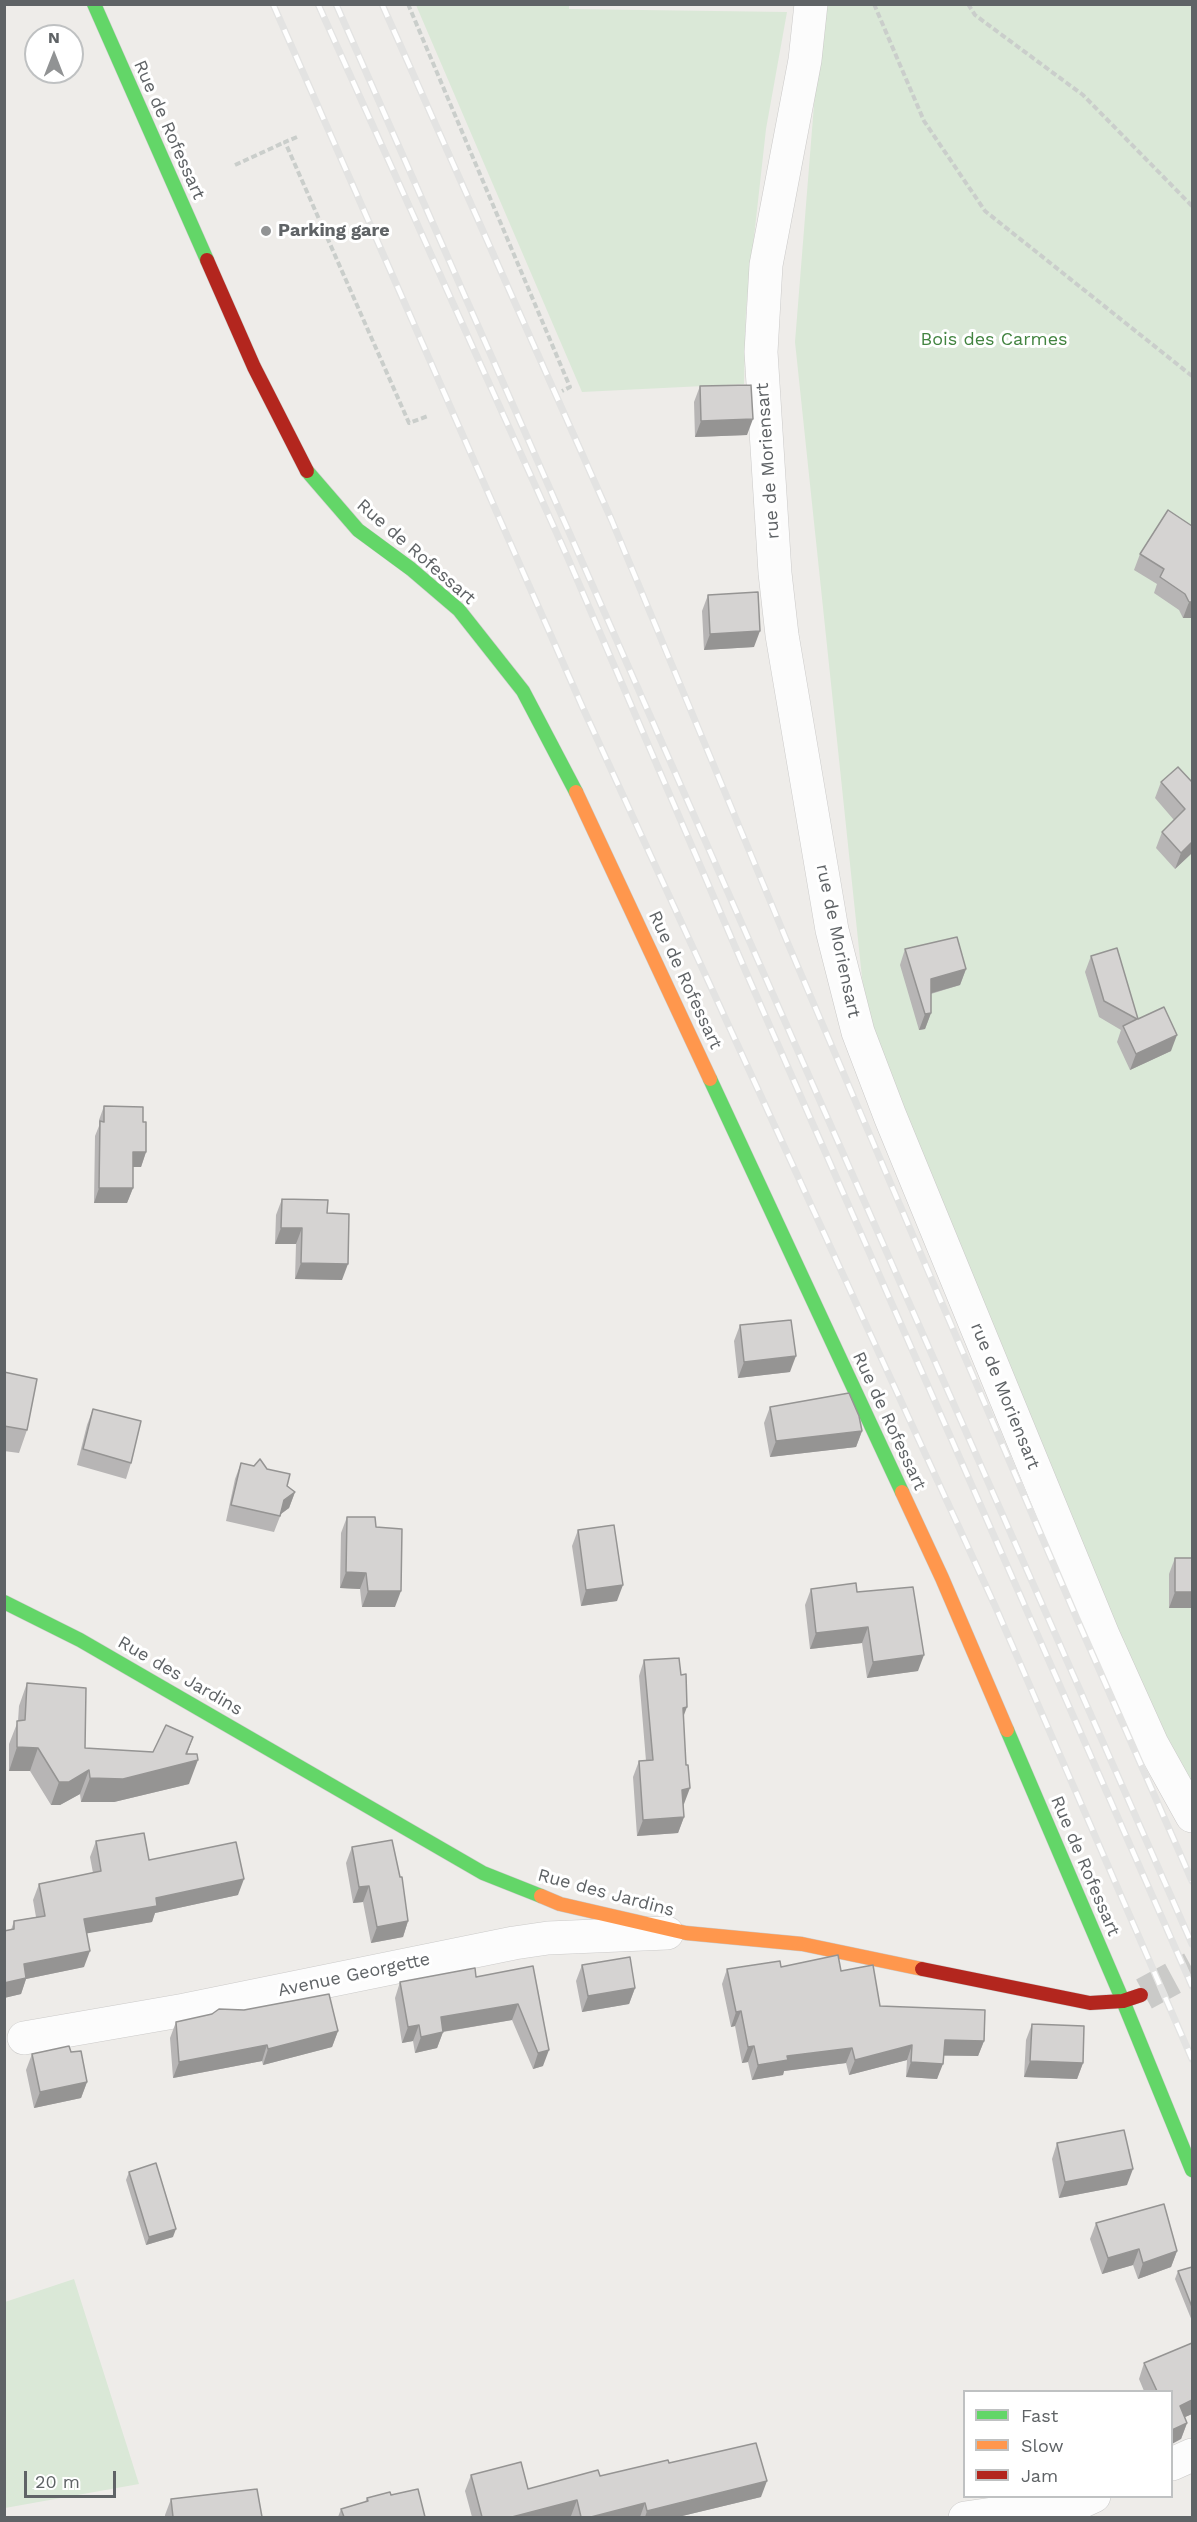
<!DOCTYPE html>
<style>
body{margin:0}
#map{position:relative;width:1197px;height:2522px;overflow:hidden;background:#eeece9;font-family:"Work Sans",sans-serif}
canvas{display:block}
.frame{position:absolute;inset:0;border:6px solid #5f6366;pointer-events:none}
.legend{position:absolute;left:963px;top:2390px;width:210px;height:108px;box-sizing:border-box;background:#fff;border:2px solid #bfc1c2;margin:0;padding:8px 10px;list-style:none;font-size:18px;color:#5f6366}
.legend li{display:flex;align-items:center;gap:12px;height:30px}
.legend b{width:30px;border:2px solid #bfc1c2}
.north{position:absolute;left:24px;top:24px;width:60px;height:60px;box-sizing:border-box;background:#fff;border:2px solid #bfc1c2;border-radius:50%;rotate:0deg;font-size:16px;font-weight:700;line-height:24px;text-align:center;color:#5f6366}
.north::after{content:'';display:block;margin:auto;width:21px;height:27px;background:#919394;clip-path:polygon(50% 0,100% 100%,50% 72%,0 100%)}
.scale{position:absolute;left:24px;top:2471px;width:92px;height:27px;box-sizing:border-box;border:3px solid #5f6366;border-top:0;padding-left:8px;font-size:18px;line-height:21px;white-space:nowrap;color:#5f6366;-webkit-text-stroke:4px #fff;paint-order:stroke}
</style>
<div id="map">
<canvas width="1197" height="2522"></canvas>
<div class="frame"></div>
<ul class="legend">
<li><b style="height:8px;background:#63d668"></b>Fast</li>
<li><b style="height:8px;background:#ff974d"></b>Slow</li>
<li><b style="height:8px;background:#b3261e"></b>Jam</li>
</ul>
<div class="north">N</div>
<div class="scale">20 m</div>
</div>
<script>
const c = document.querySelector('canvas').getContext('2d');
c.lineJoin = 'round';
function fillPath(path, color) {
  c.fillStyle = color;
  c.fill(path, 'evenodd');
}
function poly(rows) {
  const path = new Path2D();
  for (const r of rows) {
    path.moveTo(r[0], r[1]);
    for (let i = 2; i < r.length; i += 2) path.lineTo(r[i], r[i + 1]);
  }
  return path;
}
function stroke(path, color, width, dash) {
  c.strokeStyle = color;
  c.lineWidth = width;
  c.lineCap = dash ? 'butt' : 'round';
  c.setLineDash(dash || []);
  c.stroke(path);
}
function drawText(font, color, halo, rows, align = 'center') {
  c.font = font + ' "Work Sans",sans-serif';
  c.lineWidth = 6;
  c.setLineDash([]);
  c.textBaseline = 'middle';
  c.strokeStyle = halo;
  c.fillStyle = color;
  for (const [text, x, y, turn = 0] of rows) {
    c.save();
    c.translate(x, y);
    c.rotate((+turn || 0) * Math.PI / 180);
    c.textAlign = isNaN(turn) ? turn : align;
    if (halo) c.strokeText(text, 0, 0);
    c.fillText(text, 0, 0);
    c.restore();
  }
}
fillPath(poly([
 [569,4,569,9,787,12,766,129,746,309,744,384,582,392,416,5],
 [822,5,1192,5,1192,1810,869,1044,795,342],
 [74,2279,139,2484,5,2508,5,2302]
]), '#dae8d7');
stroke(poly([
 [1144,1994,1192,1968]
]), '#cacac8', 33, [33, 16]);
const street = poly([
 [811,4,805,60,766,265,761,352,775,573,782,635,832,930,858,1032,890,1116,1103,1635,1152,1744,1192,1816],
 [24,2038,185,2010,514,1943,548,1938,667,1933],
 [1172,2464,1192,2455],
 [965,2518,1083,2501,1094,2496]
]);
const fast = poly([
 [94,4,207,260],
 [307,471,358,530,411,569,459,610,523,691,576,792],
 [710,1079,902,1492],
 [4,1602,80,1640,483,1873,541,1896],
 [1007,1730,1123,2001,1192,2170]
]);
const slow = poly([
 [576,792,710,1079],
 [902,1492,942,1578,1007,1730],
 [541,1896,560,1904,686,1933,802,1944,922,1969]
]);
const jam = poly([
 [207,260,254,367,307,471],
 [922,1969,1090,2003,1123,2001,1141,1995]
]);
stroke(street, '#cbcac9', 34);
stroke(fast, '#cacac9', 15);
stroke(slow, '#cacac9', 15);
stroke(jam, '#cacac9', 15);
stroke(poly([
 [408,4,570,387,562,391],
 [874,4,924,121,985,211,1192,376],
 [968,4,975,15,1083,95,1192,206],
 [297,137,285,142,409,423,428,416],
 [235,165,285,142]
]), '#cacecb', 4, [6, 3]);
stroke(street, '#fcfcfc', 33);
stroke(fast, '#63d668', 14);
stroke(slow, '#ff974d', 14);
stroke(jam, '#b3261e', 14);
const rail = poly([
 [273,4,582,706,996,1608,1192,2059],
 [318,4,567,556,746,972,1192,1986],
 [336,4,1192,1944],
 [382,4,612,521,786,939,1077,1619,1192,1881]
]);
stroke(rail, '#e3e3e2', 7);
stroke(rail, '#fff', 4.5, [14]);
fillPath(poly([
 [700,386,747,435,695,437,694,402],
 [1168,510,1192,618,1183,618,1179,610,1154,593,1157,584,1134,570,1140,554],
 [708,595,754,647,704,650,702,611],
 [1161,782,1192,782,1192,853,1175,869,1156,848,1162,832,1174,820,1155,798],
 [905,949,966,969,960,985,931,994,931,1013,925,1029,919,1030,900,965],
 [1091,956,1138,1019,1171,1051,1130,1070,1117,1042,1121,1030,1099,1017,1085,972],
 [104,1106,143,1122,146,1152,141,1167,133,1167,133,1188,127,1203,94,1203,95,1136,99,1126,99,1120],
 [282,1199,327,1213,342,1280,295,1279,296,1244,275,1244,276,1215],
 [740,1325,790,1372,738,1378,734,1341],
 [4,1372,27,1430,19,1453,4,1451],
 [770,1407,862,1431,856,1447,770,1457,764,1423],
 [93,1409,131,1463,126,1479,77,1465,87,1425],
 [241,1463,267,1469,295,1492,289,1508,281,1514,274,1532,226,1521,235,1479],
 [347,1517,376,1527,395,1607,362,1607,360,1589,340,1588,341,1533],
 [578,1530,617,1601,581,1606,572,1546],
 [1175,1558,1192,1608,1169,1608,1169,1574],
 [811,1589,857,1592,918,1671,867,1678,862,1643,810,1649,805,1605],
 [644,1660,683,1717,684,1817,678,1833,637,1836,633,1777,639,1761,646,1761,639,1676],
 [27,1683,85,1748,153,1752,193,1737,187,1754,189,1784,114,1802,81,1802,80,1794,60,1805,51,1805,30,1771,9,1771,9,1744,18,1721,19,1706],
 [96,1841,149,1860,238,1895,155,1913,152,1922,87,1933,84,1967,26,1979,21,1994,4,1998,4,1931,11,1930,14,1921,36,1917,33,1900,39,1884,93,1873,90,1857],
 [352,1847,408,1921,403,1937,371,1943,363,1902,353,1903,346,1863],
 [582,1965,635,1988,629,2004,582,2012,576,1981],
 [533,1966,543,2066,533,2069,512,2020,443,2032,437,2048,415,2053,413,2041,402,2043,395,1998,400,1982,476,1977],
 [781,1967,841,1971,880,2006,984,2041,978,2056,944,2056,937,2079,906,2077,907,2060,849,2075,846,2063,784,2071,783,2075,752,2080,748,2062,742,2063,735,2026,731,2027,722,1984,727,1969],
 [176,2022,338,2031,332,2047,263,2065,262,2061,173,2078,170,2038],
 [1032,2024,1083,2063,1077,2079,1024,2077,1026,2040],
 [71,2052,87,2082,81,2098,34,2108,26,2070,32,2054],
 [1057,2143,1127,2185,1059,2198,1052,2159],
 [129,2172,173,2237,146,2245,126,2180],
 [1096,2223,1177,2251,1171,2267,1138,2279,1133,2265,1102,2274,1090,2239],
 [1192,2267,1192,2321,1175,2279,1178,2271],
 [1192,2343,1192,2414,1185,2417,1187,2423,1181,2439,1172,2391,1144,2391,1139,2379,1144,2363],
 [669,2463,761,2497,678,2517,571,2517,571,2516,567,2517,472,2517,465,2491,471,2475,528,2489],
 [391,2495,425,2517,338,2517,341,2509,365,2502,367,2498],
 [171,2499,262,2517,165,2517,165,2515]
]), '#b7b5b5');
fillPath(poly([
 [753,419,747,435,695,437,701,421],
 [1189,602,1192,602,1192,618,1183,618],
 [760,631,754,647,704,650,710,634],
 [1192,842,1192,853,1175,869,1181,853],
 [966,969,960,985,925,995,931,979],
 [931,1013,925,1029,919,1030,925,1014],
 [1177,1035,1171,1051,1130,1070,1136,1054],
 [133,1152,146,1152,141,1167,128,1167],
 [99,1188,133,1188,127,1203,94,1203],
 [281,1228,302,1228,296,1244,275,1244],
 [301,1263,348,1264,342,1280,295,1279],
 [796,1356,790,1372,738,1378,744,1362],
 [862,1431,856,1447,770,1457,776,1441],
 [295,1492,289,1508,278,1516,284,1500],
 [346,1572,366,1573,360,1589,340,1588],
 [623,1585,617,1601,581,1606,586,1590],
 [368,1591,401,1591,395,1607,362,1607],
 [1175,1592,1192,1592,1192,1608,1169,1608],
 [868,1627,862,1643,810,1649,816,1633],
 [924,1655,918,1671,867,1678,873,1662],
 [687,1707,681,1723,683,1708],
 [193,1737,183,1764,198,1760,189,1784,114,1802,81,1802,90,1778],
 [17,1747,38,1748,30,1771,9,1771],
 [89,1770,80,1794,60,1805,51,1805,59,1782],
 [690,1788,684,1804,677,1806,682,1790],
 [684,1817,678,1833,637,1836,643,1820],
 [244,1879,238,1895,155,1913,152,1922,78,1935,84,1919,156,1898],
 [369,1886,363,1902,353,1903,359,1887],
 [408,1921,403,1937,371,1943,377,1927],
 [90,1951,84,1967,26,1979,21,1994,4,1998,4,1983,24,1964],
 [635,1988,629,2004,582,2012,588,1996],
 [518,2004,512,2020,435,2033,441,2017],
 [741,2011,735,2026,731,2027,736,2012],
 [419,2025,413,2041,402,2043,408,2027],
 [338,2031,332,2047,263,2065,268,2049],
 [443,2032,437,2048,415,2053,421,2037],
 [945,2040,984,2041,978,2056,939,2055],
 [267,2045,262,2061,173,2078,179,2062],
 [912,2045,907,2060,849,2075,855,2060],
 [754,2046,748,2062,742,2063,748,2047],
 [852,2048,846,2063,784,2071,783,2075,752,2080,758,2065,787,2056],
 [549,2050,543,2066,533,2069,538,2053],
 [1030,2061,1083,2063,1077,2079,1024,2077],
 [911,2062,943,2064,937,2079,906,2077],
 [87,2082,81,2098,34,2108,40,2092],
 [1133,2169,1127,2185,1059,2198,1065,2182],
 [176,2229,173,2237,146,2245,149,2237],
 [1139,2249,1133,2265,1102,2274,1108,2258],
 [1177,2251,1171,2267,1138,2279,1143,2263],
 [1192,2400,1192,2414,1174,2422,1180,2406],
 [1187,2423,1181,2439,1172,2444,1172,2430],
 [767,2481,761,2497,678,2517,645,2517,647,2511],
 [577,2500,571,2516,567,2517,512,2517],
 [645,2503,640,2517,591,2517]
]), '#959493');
const building = poly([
 [751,385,753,419,701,421,700,386,751,385],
 [1168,510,1192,526,1192,602,1189,602,1185,594,1160,577,1164,569,1140,554,1168,510],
 [758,592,760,631,710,634,708,595,758,592],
 [1178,767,1192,782,1192,842,1181,853,1162,832,1185,809,1161,782,1178,767],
 [957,937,966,969,931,979,931,1013,925,1014,905,949,957,937],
 [1117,948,1138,1019,1164,1007,1177,1035,1136,1054,1123,1026,1137,1019,1104,1001,1091,956,1117,948],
 [104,1106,143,1107,143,1122,146,1122,146,1152,133,1152,133,1188,99,1188,100,1121,104,1122,104,1106],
 [282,1199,328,1200,327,1213,349,1214,348,1264,301,1263,302,1228,281,1228,282,1199],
 [791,1320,796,1356,744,1362,740,1325,791,1320],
 [4,1372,37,1379,27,1430,4,1426,4,1372],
 [849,1393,859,1416,862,1431,776,1441,770,1407,849,1393],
 [93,1409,141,1421,131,1463,83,1449,93,1409],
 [260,1459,267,1469,290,1474,287,1486,295,1492,284,1500,280,1516,231,1505,241,1463,254,1466,260,1459],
 [347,1517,375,1517,376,1527,402,1529,401,1591,368,1591,366,1573,346,1572,347,1517],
 [614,1525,623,1585,586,1590,578,1530,614,1525],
 [1175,1558,1192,1558,1192,1592,1175,1592,1175,1558],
 [856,1583,857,1592,913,1587,924,1655,873,1662,868,1627,816,1633,811,1589,856,1583],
 [679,1658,681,1675,686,1674,687,1707,683,1708,686,1765,688,1765,690,1788,682,1790,684,1817,643,1820,639,1761,653,1760,644,1660,679,1658],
 [27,1683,86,1688,85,1748,153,1752,166,1725,193,1737,186,1754,197,1754,198,1760,123,1779,90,1778,89,1770,69,1782,59,1782,38,1748,17,1747,17,1721,25,1720,27,1683],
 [144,1833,149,1860,236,1842,244,1879,156,1898,157,1906,84,1919,90,1951,24,1964,26,1978,4,1983,4,1931,14,1929,14,1921,45,1916,39,1884,101,1871,96,1841,144,1833],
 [392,1840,400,1877,402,1877,408,1921,377,1927,369,1886,359,1887,352,1847,392,1840],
 [838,1955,841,1971,873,1965,880,2006,985,2010,984,2041,945,2040,943,2064,911,2062,912,2045,855,2060,852,2048,787,2056,788,2060,758,2065,754,2046,748,2047,741,2011,736,2012,727,1969,780,1961,781,1967,838,1955],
 [630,1957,635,1988,588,1996,582,1965,630,1957],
 [533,1966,549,2050,538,2053,518,2004,441,2017,443,2032,421,2037,419,2025,408,2027,400,1982,475,1968,476,1977,533,1966],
 [329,1994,338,2031,268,2049,267,2045,179,2062,176,2022,212,2014,219,2009,244,2010,329,1994],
 [1032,2024,1084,2026,1083,2063,1030,2061,1032,2024],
 [69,2046,71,2052,81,2051,87,2082,40,2092,32,2054,69,2046],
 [1124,2130,1133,2169,1065,2182,1057,2143,1124,2130],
 [156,2163,176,2229,149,2237,129,2172,156,2163],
 [1164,2204,1177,2251,1143,2263,1139,2249,1108,2258,1096,2223,1164,2204],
 [1192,2267,1192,2307,1178,2271,1192,2267],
 [1192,2343,1192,2400,1180,2406,1187,2423,1172,2430,1172,2391,1157,2391,1144,2363,1192,2343],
 [756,2443,767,2481,647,2511,645,2503,591,2517,581,2517,577,2500,512,2517,482,2517,471,2475,521,2462,528,2489,598,2470,600,2476,668,2460,669,2463,756,2443],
 [257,2489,262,2517,173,2517,171,2499,257,2489],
 [418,2489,425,2517,344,2517,341,2509,368,2501,367,2498,390,2492,391,2495,418,2489]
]);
fillPath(building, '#d5d3d2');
stroke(building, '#959493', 1.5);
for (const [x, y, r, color] of [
 [266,231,6,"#919394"]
]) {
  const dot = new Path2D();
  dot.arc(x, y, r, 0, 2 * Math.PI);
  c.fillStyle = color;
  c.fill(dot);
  stroke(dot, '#fff', 2);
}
drawText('18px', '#5f6366', '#fff', [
 ["Rue de Rofessart",169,130,66],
 ["rue de Moriensart",768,461,-94],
 ["Rue de Rofessart",416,552,41],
 ["rue de Moriensart",838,941,78],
 ["Rue de Rofessart",685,980,65],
 ["rue de Moriensart",1005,1396,68],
 ["Rue de Rofessart",889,1421,65],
 ["Rue des Jardins",180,1676,30],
 ["Rue de Rofessart",1085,1866,67],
 ["Rue des Jardins",606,1893,15],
 ["Avenue Georgette",354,1975,-12]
]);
drawText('bold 18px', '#5f6366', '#fff', [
 ["Parking gare",278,231]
], 'left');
drawText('18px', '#438441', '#fff', [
 ["Bois des Carmes",994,340]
]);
</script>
